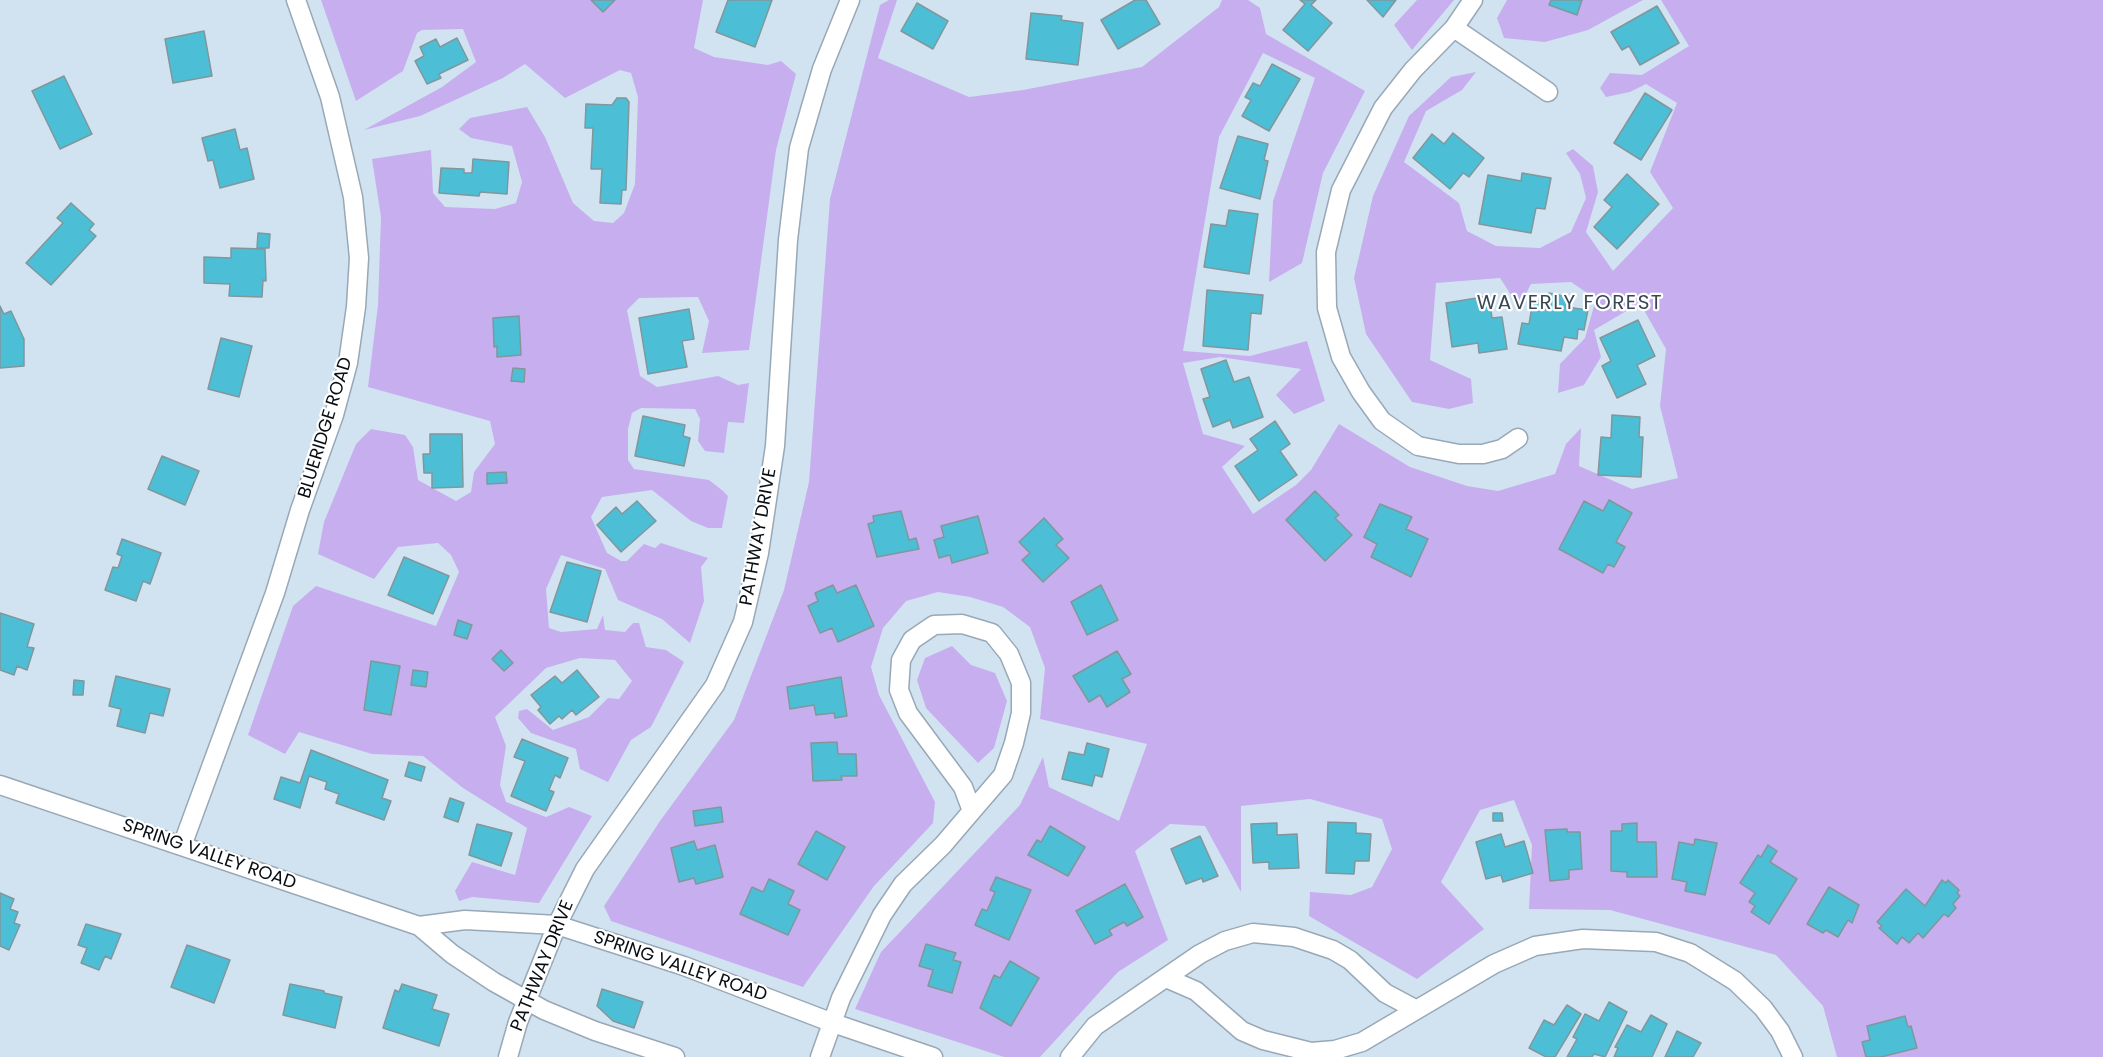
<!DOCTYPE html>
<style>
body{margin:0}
canvas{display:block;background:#d1e3f1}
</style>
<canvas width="2103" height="1057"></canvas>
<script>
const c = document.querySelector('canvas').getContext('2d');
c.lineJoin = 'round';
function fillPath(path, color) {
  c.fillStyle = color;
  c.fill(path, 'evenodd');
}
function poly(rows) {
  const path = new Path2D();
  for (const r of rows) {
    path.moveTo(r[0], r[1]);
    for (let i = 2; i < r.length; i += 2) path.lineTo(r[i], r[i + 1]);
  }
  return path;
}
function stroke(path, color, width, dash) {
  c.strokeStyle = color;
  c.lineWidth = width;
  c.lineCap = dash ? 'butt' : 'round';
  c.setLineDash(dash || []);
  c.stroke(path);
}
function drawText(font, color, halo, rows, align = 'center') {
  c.font = font + ' Poppins,sans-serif';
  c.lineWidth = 4.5;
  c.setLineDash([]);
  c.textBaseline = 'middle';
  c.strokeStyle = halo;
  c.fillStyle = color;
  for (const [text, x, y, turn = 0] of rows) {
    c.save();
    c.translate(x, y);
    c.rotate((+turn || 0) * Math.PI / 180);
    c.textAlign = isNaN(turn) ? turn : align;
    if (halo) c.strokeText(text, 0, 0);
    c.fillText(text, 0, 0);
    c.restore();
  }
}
fillPath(poly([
 [321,0,703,0,694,48,714,57,768,65,781,61,796,74,776,150,749,350,702,353,709,321,698,297,639,298,627,310,640,376,657,387,718,376,738,385,749,383,744,423,728,422,724,453,705,451,698,441,700,419,695,409,641,408,632,413,628,429,628,460,634,469,709,480,723,491,728,496,722,528,708,528,691,521,652,490,602,497,591,517,607,553,621,561,627,561,644,544,655,548,661,543,708,558,701,567,704,601,690,643,662,619,618,600,605,569,561,555,546,589,549,628,561,632,597,629,603,615,605,630,625,632,633,623,639,623,646,647,666,650,684,662,651,727,631,740,608,782,580,769,576,749,531,733,518,718,519,711,527,709,553,730,589,717,608,698,619,699,632,681,615,660,580,658,546,668,495,717,506,746,500,785,506,802,546,817,569,807,592,816,539,903,472,897,459,901,455,891,472,862,515,875,527,828,463,788,423,756,372,754,299,732,285,754,248,735,293,606,316,586,436,626,459,572,451,555,438,543,398,547,374,579,318,554,324,522,356,444,371,429,405,435,413,447,418,480,456,501,471,492,474,472,495,444,490,421,368,387,378,305,381,217,372,159,431,150,433,193,445,207,495,209,516,203,522,182,512,146,471,138,459,129,470,118,527,107,545,137,573,203,594,221,613,223,624,213,635,184,638,97,631,73,620,70,565,98,525,64,503,78,420,116,364,130,442,87,476,62,463,29,422,30,417,33,403,71,356,101],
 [889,0,897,0,878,58,969,97,1023,90,1142,67,1219,7,1222,0,1248,0,1260,8,1266,34,1365,91,1323,173,1302,263,1269,282,1273,201,1315,78,1263,53,1219,137,1183,351,1250,356,1307,341,1325,401,1294,414,1276,395,1301,369,1220,357,1183,363,1203,434,1245,446,1222,467,1253,514,1296,485,1311,470,1339,424,1410,467,1467,486,1498,491,1555,474,1566,444,1581,428,1579,466,1632,489,1678,478,1660,406,1666,349,1640,303,1594,330,1601,357,1584,385,1558,393,1560,364,1585,338,1596,299,1571,282,1531,284,1519,307,1500,278,1436,283,1430,360,1471,379,1473,403,1449,409,1412,402,1366,334,1354,278,1373,196,1409,116,1451,77,1476,72,1462,90,1426,111,1404,162,1459,203,1467,231,1496,246,1540,248,1571,232,1586,198,1580,174,1566,153,1573,149,1593,166,1598,192,1586,232,1613,271,1673,208,1650,172,1677,103,1646,84,1630,92,1606,97,1600,88,1610,73,1642,75,1689,46,1661,0,2103,0,2103,1057,1837,1057,1823,1006,1776,955,1610,910,1529,909,1532,845,1514,800,1480,810,1441,882,1484,929,1417,979,1309,916,1310,892,1351,895,1372,887,1392,849,1382,819,1310,799,1241,806,1241,892,1205,826,1170,824,1135,851,1168,940,1118,972,1040,1057,1004,1057,855,1009,881,952,1020,805,1043,757,1049,787,1119,821,1147,744,1040,719,1045,668,1030,627,1003,607,970,597,938,592,906,601,883,628,871,667,879,695,935,802,933,823,874,886,803,987,611,921,604,906,660,821,734,720,784,590,809,482,830,199,880,5],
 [1417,0,1454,0,1412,50,1394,25],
 [1507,0,1643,0,1588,30,1545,42,1504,38,1497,18],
 [952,646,971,665,995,673,1007,701,994,748,978,763,926,708,917,680,925,658]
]), '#c7afef');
const building = poly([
 [591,0,615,0,603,12,591,0],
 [728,0,772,0,755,47,716,32,728,0],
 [1135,0,1146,0,1160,24,1118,49,1101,20,1135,0],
 [1300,0,1316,0,1311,5,1332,23,1308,51,1283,30,1305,4,1300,0],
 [1367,0,1396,0,1383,17,1367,0],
 [1551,0,1582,0,1577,15,1549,5,1551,0],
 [917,3,948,21,933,49,901,31,917,3],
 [1657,6,1679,43,1640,65,1629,46,1622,50,1611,32,1657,6],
 [1031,13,1062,16,1061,20,1083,23,1078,65,1026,59,1031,13],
 [204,31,212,76,173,83,165,39,204,31],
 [457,38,468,60,439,74,441,78,427,84,415,61,424,56,420,47,436,39,440,47,457,38],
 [1272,64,1300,79,1269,131,1242,116,1251,100,1245,97,1253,83,1260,86,1272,64],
 [64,76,92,134,60,149,32,91,64,76],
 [1645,93,1672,110,1641,160,1614,143,1645,93],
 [617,98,626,98,629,102,626,190,622,190,621,204,600,203,602,169,591,169,593,128,585,128,586,104,612,105,617,98],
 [235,129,240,150,247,148,254,179,220,188,213,160,208,161,202,138,235,129],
 [1453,133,1484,158,1469,177,1463,173,1450,189,1413,158,1432,134,1444,144,1453,133],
 [1238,136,1268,144,1264,160,1268,161,1260,199,1220,188,1238,136],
 [473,159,509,162,507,194,480,192,479,196,439,193,441,168,464,169,464,173,472,173,473,159],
 [1522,173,1551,178,1545,209,1536,208,1531,233,1479,224,1488,175,1521,181,1522,173],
 [1627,174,1659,204,1617,249,1594,227,1612,207,1604,200,1627,174],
 [71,203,94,224,89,230,96,236,51,285,26,263,63,223,57,218,71,203],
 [1229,210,1258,214,1249,274,1204,267,1211,224,1226,226,1229,210],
 [258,233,270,234,269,248,257,248,258,233],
 [231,248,265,249,266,281,263,280,262,297,229,296,230,284,204,283,204,257,231,258,231,248],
 [1207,290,1263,295,1261,314,1251,313,1248,350,1203,346,1207,290],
 [1549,293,1568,297,1566,307,1588,310,1584,330,1578,329,1577,339,1564,337,1561,351,1518,344,1522,323,1529,324,1533,300,1547,302,1549,293],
 [1489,296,1492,318,1502,317,1507,349,1479,353,1478,343,1452,347,1446,303,1489,296],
 [0,306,4,314,11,311,24,339,24,366,0,368,0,306],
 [689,309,694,339,682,341,687,367,648,374,639,318,689,309],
 [519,316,521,355,497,357,497,346,494,347,493,318,519,316],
 [1638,320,1655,356,1637,365,1646,384,1617,398,1602,366,1611,361,1600,338,1638,320],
 [221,338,252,346,239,397,208,389,221,338],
 [1226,360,1234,382,1249,377,1263,417,1233,428,1230,420,1213,427,1203,399,1210,397,1201,369,1226,360],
 [513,368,525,369,524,382,511,381,513,368],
 [1612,415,1640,417,1639,437,1643,437,1641,477,1598,475,1601,437,1611,438,1612,415],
 [643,416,685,425,683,436,690,438,684,466,635,456,643,416],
 [1275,421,1290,444,1280,451,1297,475,1259,501,1235,466,1258,450,1250,439,1275,421],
 [430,434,462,434,463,487,432,488,432,473,424,473,423,454,430,454,430,434],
 [162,456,199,471,185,505,148,489,162,456],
 [506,472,507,483,487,484,487,473,506,472],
 [1315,491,1339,515,1335,518,1352,535,1325,561,1286,520,1315,491],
 [1609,500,1632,513,1616,542,1625,547,1614,567,1608,564,1603,573,1559,549,1584,501,1603,511,1609,500],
 [637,501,656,521,621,552,597,525,616,507,622,514,637,501],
 [1380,504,1412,517,1406,529,1428,539,1411,577,1371,557,1377,544,1364,537,1380,504],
 [901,511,909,540,916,538,919,549,877,557,868,524,874,522,873,516,901,511],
 [978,516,988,553,952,563,950,555,939,558,934,540,944,537,941,526,978,516],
 [1044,518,1063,539,1056,545,1069,558,1043,582,1022,560,1030,553,1019,542,1044,518],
 [122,539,161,553,150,584,143,581,136,601,105,590,113,567,118,568,122,556,117,554,122,539],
 [404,557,449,576,433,614,388,595,404,557],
 [567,562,601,571,587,622,550,612,567,562],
 [833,585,837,593,856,585,874,626,838,642,832,628,820,633,808,606,818,601,815,593,833,585],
 [1101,585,1118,620,1087,635,1071,602,1101,585],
 [0,613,34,624,27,647,34,648,27,670,17,666,14,675,0,670,0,613],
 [458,620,472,625,467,639,454,635,458,620],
 [501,650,513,663,504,671,492,659,501,650],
 [1117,651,1131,674,1122,679,1130,692,1107,707,1100,695,1089,702,1073,676,1117,651],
 [371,661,400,666,391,715,364,710,371,661],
 [413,670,428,672,426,687,411,685,413,670],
 [577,670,599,697,576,715,572,710,562,719,559,716,550,724,538,710,541,707,531,695,555,676,562,683,577,670],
 [116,676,170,689,163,716,150,713,145,733,117,726,121,709,109,706,116,676],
 [841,677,847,716,835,718,834,713,816,715,814,705,790,709,787,687,841,677],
 [74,680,84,681,83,695,73,695,74,680],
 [522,739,568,758,560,778,555,775,549,790,554,792,546,811,511,796,525,761,514,757,522,739],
 [837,742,838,754,856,754,857,776,841,776,842,780,813,781,811,743,837,742],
 [1087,743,1109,749,1102,777,1095,775,1092,786,1062,779,1069,752,1084,755,1087,743],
 [311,750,388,780,382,798,391,801,384,820,336,803,339,794,325,789,327,782,309,776,300,808,274,799,281,777,300,783,311,750],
 [409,762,425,767,421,781,405,776,409,762],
 [450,798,464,803,458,822,444,817,450,798],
 [721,807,723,822,695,826,693,811,721,807],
 [1493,813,1502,813,1503,821,1493,821,1493,813],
 [1328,822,1356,823,1356,833,1371,834,1369,861,1355,861,1354,874,1326,873,1328,822],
 [1277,823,1277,835,1297,834,1299,868,1269,869,1269,862,1253,863,1251,824,1277,823],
 [1637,823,1637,842,1656,842,1657,877,1627,877,1627,872,1611,871,1611,831,1622,831,1622,824,1637,823],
 [477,824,512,833,501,866,469,855,477,824],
 [1050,826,1085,847,1068,876,1028,855,1037,840,1041,842,1050,826],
 [1567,829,1567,832,1580,832,1582,869,1569,870,1569,879,1550,881,1545,830,1567,829],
 [816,831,845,847,827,880,798,864,816,831],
 [1501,834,1505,847,1524,841,1533,873,1503,882,1501,875,1486,879,1476,842,1501,834],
 [1200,836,1218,876,1203,882,1202,878,1186,884,1171,849,1200,836],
 [1695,839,1717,843,1705,895,1685,891,1687,882,1672,879,1679,842,1694,845,1695,839],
 [694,841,697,850,715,845,723,877,696,884,694,878,679,882,671,848,694,841],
 [1768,845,1777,851,1770,862,1797,879,1769,924,1751,912,1755,906,1749,902,1755,893,1740,883,1758,855,1761,857,1768,845],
 [996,877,1031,890,1009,940,975,925,982,909,987,911,995,892,990,890,996,877],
 [769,879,794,891,788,904,800,910,788,935,740,914,752,887,763,892,769,879],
 [1942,880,1946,883,1948,880,1959,890,1957,893,1960,896,1953,904,1956,908,1948,917,1944,914,1923,938,1918,933,1909,943,1902,937,1897,944,1879,928,1882,926,1877,922,1906,889,1925,906,1942,880],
 [1125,884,1143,917,1127,926,1124,922,1109,930,1112,935,1095,944,1076,911,1125,884],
 [1829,887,1859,905,1852,923,1848,920,1838,937,1826,930,1823,933,1807,924,1829,887],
 [0,893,14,899,10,909,18,912,14,923,20,925,9,950,0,946,0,893],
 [86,924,121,934,111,959,105,956,99,970,81,963,87,948,78,945,86,924],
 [926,944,956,953,953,960,961,962,952,993,928,986,933,970,919,966,926,944],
 [187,945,230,960,214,1003,171,987,187,945],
 [1010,961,1039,978,1011,1026,980,1008,994,975,1000,978,1010,961],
 [290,984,324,991,324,993,342,997,335,1028,283,1015,290,984],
 [402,984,437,995,432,1009,449,1014,439,1046,383,1028,395,990,399,992,402,984],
 [602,989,643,1002,634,1028,613,1021,597,1006,602,989],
 [1609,1002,1627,1012,1605,1057,1594,1054,1592,1057,1567,1057,1577,1039,1573,1037,1585,1014,1599,1021,1609,1002],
 [1567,1005,1581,1014,1555,1057,1546,1057,1529,1048,1544,1020,1554,1025,1567,1005],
 [1651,1015,1667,1024,1652,1057,1614,1057,1618,1048,1615,1047,1627,1025,1641,1032,1651,1015],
 [1905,1016,1908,1027,1911,1026,1917,1048,1881,1057,1866,1057,1862,1042,1870,1040,1867,1026,1905,1016],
 [1677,1031,1701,1043,1693,1057,1665,1057,1677,1031]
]);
fillPath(building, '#4cbed5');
stroke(building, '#80979c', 1.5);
const minor = poly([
 [1473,0,1454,28,1413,70,1383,108,1341,190,1326,252,1327,308,1341,357,1361,392,1382,421,1418,446,1459,454,1483,454,1502,449,1518,438],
 [1454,28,1548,92],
 [0,785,419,926,452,954,494,982,544,1010,595,1031,675,1057],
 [182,846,275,593,300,510,334,415,348,363,356,307,359,258,353,197,330,97,296,0],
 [419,926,465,920,557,925,684,966,833,1023,933,1057],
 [1166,978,1196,991,1242,1031,1263,1040,1311,1052,1335,1050,1362,1042,1494,964,1535,946,1583,939,1656,942,1690,953,1735,981,1763,1008,1780,1031,1793,1057],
 [508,1057,518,1022,557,925,585,869,715,685,743,622,759,553,775,446,788,240,799,148,822,69,850,0],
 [820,1057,841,998,882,915,903,884,943,845,972,811,1003,775,1014,743,1021,713,1021,683,1009,654,992,633,962,624,934,625,912,640,901,660,899,690,908,713,963,787,972,811],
 [1070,1057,1095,1026,1200,954,1225,941,1253,933,1294,937,1333,950,1350,960,1385,993,1415,1009]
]);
stroke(minor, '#98a8b6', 21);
stroke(minor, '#fff', 18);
drawText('18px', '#070d11', '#fff', [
 ["BLUERIDGE ROAD",326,428,-73],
 ["PATHWAY DRIVE",759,537,-80],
 ["SPRING VALLEY ROAD",209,855,19],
 ["PATHWAY DRIVE",543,966,-68],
 ["SPRING VALLEY ROAD",680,967,19]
]);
c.letterSpacing = '1.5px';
drawText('20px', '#394854', '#fff', [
 ["WAVERLY FOREST",1570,304]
]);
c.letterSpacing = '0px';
</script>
